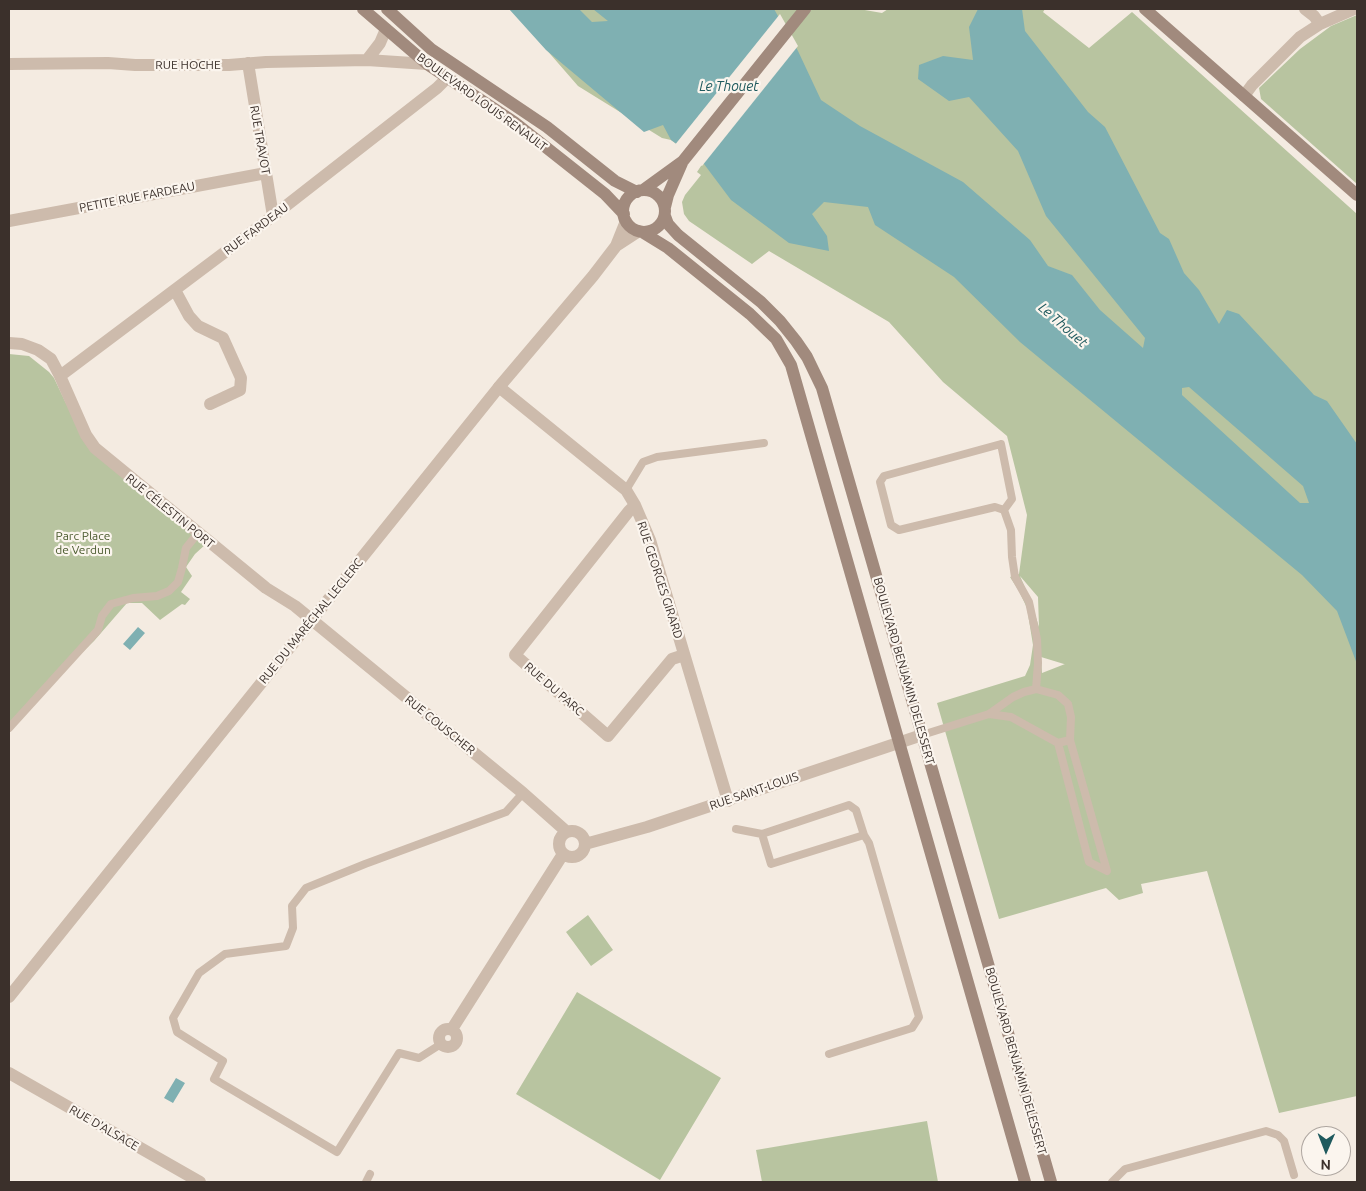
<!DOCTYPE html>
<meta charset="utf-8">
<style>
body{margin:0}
#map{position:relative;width:1366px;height:1191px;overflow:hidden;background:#f4ebe1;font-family:Ubuntu,sans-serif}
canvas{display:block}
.frame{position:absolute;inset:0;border:10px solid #3b302b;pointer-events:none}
.north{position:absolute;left:1301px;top:1126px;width:50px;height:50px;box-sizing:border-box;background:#fbf5ee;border:1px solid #aea6a0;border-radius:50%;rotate:181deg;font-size:14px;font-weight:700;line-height:20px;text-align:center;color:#3b302b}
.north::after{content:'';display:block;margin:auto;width:18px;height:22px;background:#1f5a5e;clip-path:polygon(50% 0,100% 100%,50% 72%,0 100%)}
</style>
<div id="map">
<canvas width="1366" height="1191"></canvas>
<div class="frame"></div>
<div class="north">N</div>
</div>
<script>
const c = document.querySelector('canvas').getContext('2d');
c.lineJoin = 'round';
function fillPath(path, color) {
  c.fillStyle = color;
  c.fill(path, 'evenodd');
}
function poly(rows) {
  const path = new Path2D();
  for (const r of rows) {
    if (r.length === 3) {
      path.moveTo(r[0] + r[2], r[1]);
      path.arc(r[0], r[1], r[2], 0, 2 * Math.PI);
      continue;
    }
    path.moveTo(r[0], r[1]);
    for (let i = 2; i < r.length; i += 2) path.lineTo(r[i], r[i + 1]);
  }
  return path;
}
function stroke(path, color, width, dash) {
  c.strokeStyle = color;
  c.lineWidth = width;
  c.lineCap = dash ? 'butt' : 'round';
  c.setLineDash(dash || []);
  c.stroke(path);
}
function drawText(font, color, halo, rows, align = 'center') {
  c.font = font + ' Ubuntu,sans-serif';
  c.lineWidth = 4.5;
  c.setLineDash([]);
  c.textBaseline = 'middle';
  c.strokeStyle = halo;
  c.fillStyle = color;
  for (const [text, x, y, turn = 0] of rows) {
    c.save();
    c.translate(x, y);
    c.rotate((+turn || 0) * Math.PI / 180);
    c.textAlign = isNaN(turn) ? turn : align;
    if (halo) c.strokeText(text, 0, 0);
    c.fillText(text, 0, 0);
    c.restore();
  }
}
fillPath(poly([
 [511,9,859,9,882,13,888,9,1045,9,1043,12,1089,48,1132,12,1357,214,1357,1096,1279,1113,1207,871,1141,884,1143,893,1119,900,1106,888,999,919,937,703,1025,676,1030,665,1033,645,1027,608,1019,591,1010,577,1019,574,1027,515,1007,436,943,382,889,322,769,251,752,264,689,221,684,214,682,202,685,195,701,175,697,172,703,163,671,140,662,138,578,86],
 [1020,576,1038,597,1039,627,1030,599],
 [1041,657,1064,664,1065,664,1042,673],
 [1357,15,1357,184,1261,99,1259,88,1300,49,1331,26],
 [9,354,29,356,49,372,54,378,82,437,206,544,195,554,186,567,192,576,181,592,190,599,185,605,182,604,160,620,142,603,127,603,94,641,9,724],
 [588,915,613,950,591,966,566,932],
 [577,992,721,1078,660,1180,516,1094],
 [927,1121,938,1182,762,1182,756,1150]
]), '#b8c4a0');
fillPath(poly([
 [509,9,579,9,592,22,608,21,593,9,774,9,798,51,821,100,860,126,963,182,1030,240,1048,266,1072,275,1100,310,1143,348,1145,338,1046,216,1018,151,969,97,949,101,918,79,919,65,943,56,973,60,969,27,978,9,1022,9,1025,31,1088,112,1105,127,1160,233,1169,239,1184,273,1199,290,1219,324,1227,310,1239,314,1314,395,1327,401,1357,444,1357,664,1337,611,1302,575,1020,342,954,277,875,225,868,207,824,202,812,214,827,236,829,251,789,243,731,200,704,164,671,140,663,125,644,132,546,50],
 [1189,387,1303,486,1309,503,1300,503,1182,395,1182,388],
 [138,627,145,633,130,650,123,644],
 [176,1078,185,1083,173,1103,164,1098]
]), '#7fb0b2');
fillPath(poly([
 [780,14,798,46,702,166,674,146]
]), '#f4ebe1');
stroke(poly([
 [626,490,643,462,657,457,764,443],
 [1004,510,1012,499,1001,444,884,476,880,482,891,525,899,530,995,507,1004,510,1011,530,1012,557,1015,577,1029,602,1037,639,1038,663,1036,689],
 [9,728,98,630,102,616,111,604,133,598,157,596,169,591,178,582,182,568,186,548,198,533],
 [922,735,989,714,1013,697,1024,692,1036,689,1058,695,1068,704,1071,717,1070,740,1058,743,1011,717,989,714],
 [1058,743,1089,862,1107,871,1070,740],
 [736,829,762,834,849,805,856,810,864,835,869,843,919,1017,912,1028,829,1054],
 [762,834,771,864,864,835],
 [441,1044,419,1058,399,1053,337,1152,214,1079,223,1061,177,1032,173,1018,199,973,225,954,286,946,293,928,292,906,306,888,365,864,506,812,523,793],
 [366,1182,370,1174],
 [1112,1182,1125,1169,1266,1131,1278,1135,1284,1141,1294,1175]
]), '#cdbbac', 8);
stroke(poly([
 [1305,9,1314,16,1320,24],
 [367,60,380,43,386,29],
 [248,63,273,216],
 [9,64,108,63,135,65,229,65,266,62,367,60,427,64],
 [1244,96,1252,85,1300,37,1320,24,1354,9],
 [9,221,266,173],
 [175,290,189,316,198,326,223,338,241,378,240,390,210,404],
 [9,343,22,344,38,350,51,359,60,376,86,435,95,448,266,588,295,606,312,620,523,793,567,832],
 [60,376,273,216,437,88,447,78],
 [499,387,626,490,635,505,650,540,728,801],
 [635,505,629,511,515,655,608,736,672,659,684,655],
 [572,844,13],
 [585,844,647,827,922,735],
 [448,1038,9],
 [452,1029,563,854],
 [9,1073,200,1182]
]), '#cdbbac', 12);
stroke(poly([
 [616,246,639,231],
 [9,997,499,387,593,276,616,246,626,221]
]), '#cdbbac', 12);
stroke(poly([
 [363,9,427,64,514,122,581,175,605,194,624,214],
 [387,9,431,49,547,127,615,181,637,192],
 [1145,9,1357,195],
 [643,190,683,161,805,9],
 [644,211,21],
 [665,207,668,195,682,163],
 [665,216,668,224,678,235,761,302,780,321,796,341,807,357,822,388,1051,1182],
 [642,232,668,248,750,314,776,339,791,365,1025,1182]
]), '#a18a7d', 12);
drawText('12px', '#3b302b', '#fbf5ee', [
 ["RUE HOCHE",188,65],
 ["BOULEVARD LOUIS RENAULT",482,102,36],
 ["RUE TRAVOT",260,140,80],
 ["PETITE RUE FARDEAU",137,197,-11],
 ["RUE FARDEAU",256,229,-37],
 ["RUE CÉLESTIN PORT",170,511,39],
 ["RUE GEORGES GIRARD",660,580,72],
 ["RUE DU MARÉCHAL LECLERC",311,621,-51],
 ["BOULEVARD BENJAMIN DELESSERT",904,671,74],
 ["RUE DU PARC",554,689,41],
 ["RUE COUSCHER",440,725,39],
 ["RUE SAINT-LOUIS",754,791,-19],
 ["BOULEVARD BENJAMIN DELESSERT",1016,1061,74],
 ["RUE D'ALSACE",104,1128,30]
]);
drawText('12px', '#4a5a2e', '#fbf5ee', [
 ["Parc Place",83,536],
 ["de Verdun",83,550]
]);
drawText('italic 14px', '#1f5a5e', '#fbf5ee', [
 ["Le Thouet",729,86],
 ["Le Thouet",1063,325,41]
]);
</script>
